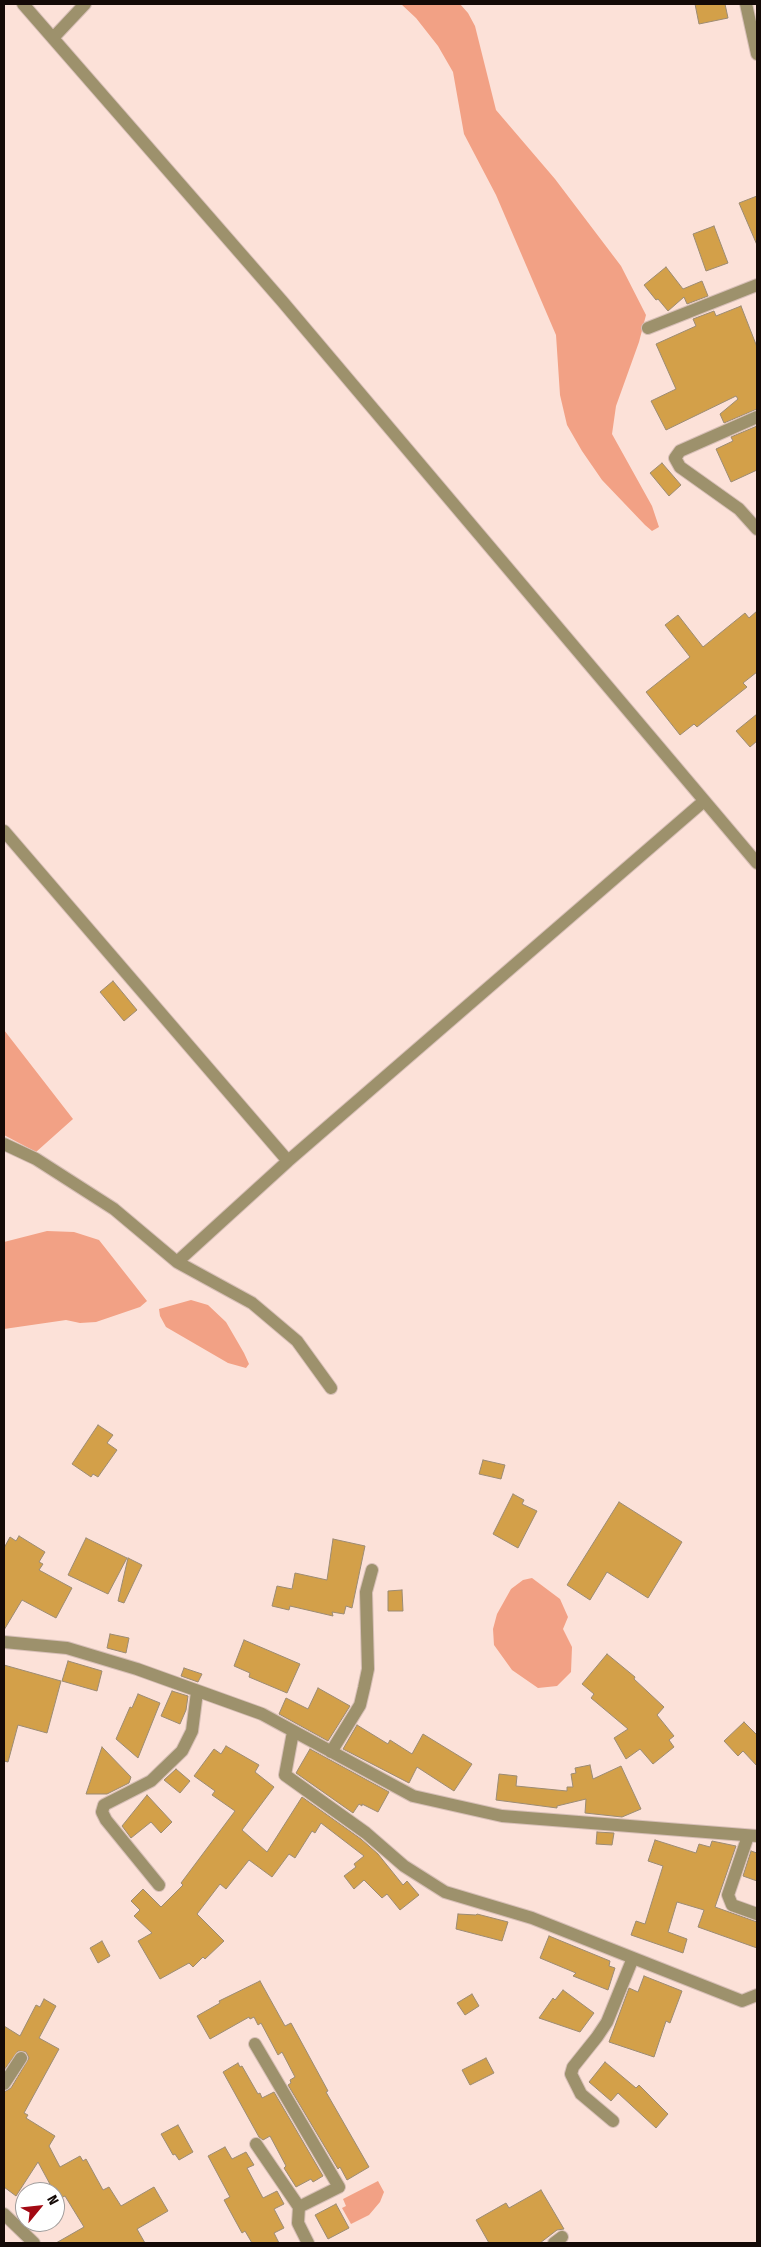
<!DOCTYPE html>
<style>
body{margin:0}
#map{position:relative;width:761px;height:2247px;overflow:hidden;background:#fce1d8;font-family:"Fira Sans Condensed",sans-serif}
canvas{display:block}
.frame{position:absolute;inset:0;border:5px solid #140a07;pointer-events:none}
.north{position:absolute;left:15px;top:2182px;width:50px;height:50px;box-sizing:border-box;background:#fff;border:1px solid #a19d9c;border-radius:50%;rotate:62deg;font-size:14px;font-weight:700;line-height:20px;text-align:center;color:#140a07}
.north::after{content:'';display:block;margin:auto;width:18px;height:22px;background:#a30913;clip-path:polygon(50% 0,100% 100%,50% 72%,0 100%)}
</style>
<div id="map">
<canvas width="761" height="2247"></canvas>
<div class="frame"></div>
<div class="north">N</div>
</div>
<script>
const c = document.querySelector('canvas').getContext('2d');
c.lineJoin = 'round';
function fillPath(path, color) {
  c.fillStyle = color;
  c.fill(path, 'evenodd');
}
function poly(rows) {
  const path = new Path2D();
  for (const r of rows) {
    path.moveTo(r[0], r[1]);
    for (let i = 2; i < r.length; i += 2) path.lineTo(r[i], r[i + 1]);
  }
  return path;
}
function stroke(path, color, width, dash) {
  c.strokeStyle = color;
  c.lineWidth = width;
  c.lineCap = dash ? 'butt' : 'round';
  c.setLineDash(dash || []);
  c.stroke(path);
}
fillPath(poly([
 [401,4,460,4,468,13,475,26,496,110,555,179,621,266,646,315,639,342,616,406,612,434,652,506,659,527,652,531,645,525,602,480,582,451,567,425,560,395,556,335,496,195,464,134,453,72,438,46,416,18],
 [4,1030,73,1119,36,1152,4,1135],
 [47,1231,74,1232,99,1240,147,1301,140,1307,96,1322,80,1323,66,1320,4,1329,4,1242],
 [191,1300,208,1305,226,1322,244,1353,249,1364,246,1368,228,1363,166,1327,160,1316,159,1309],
 [532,1578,560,1599,568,1617,563,1629,572,1647,571,1672,557,1686,538,1688,512,1670,494,1645,493,1629,497,1614,511,1589,523,1580],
 [378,2181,384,2192,380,2202,369,2215,351,2224,342,2208,346,2206,343,2199]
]), '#f2a185');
const building = poly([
 [695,4,725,4,728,18,699,24,695,4],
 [757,196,757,245,739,203,757,196],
 [714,226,728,263,706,271,693,234,714,226],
 [666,267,683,289,702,281,708,296,687,304,684,297,668,311,658,299,656,300,644,285,666,267],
 [741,306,757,347,757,409,724,423,720,414,738,399,736,396,666,430,651,401,676,389,656,344,696,326,693,319,714,311,716,316,741,306],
 [757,426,757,470,731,482,716,449,733,441,731,437,757,426],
 [662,463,681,485,669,496,650,473,662,463],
 [757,611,757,672,743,683,747,687,697,727,694,724,680,735,646,692,690,657,665,625,678,615,703,647,745,613,749,618,757,611],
 [757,714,757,741,750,747,736,731,757,714],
 [113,981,137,1010,124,1021,100,992,113,981],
 [98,1425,113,1435,107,1443,117,1450,98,1477,93,1474,91,1477,72,1464,98,1425],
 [483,1460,505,1465,501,1479,479,1474,483,1460],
 [513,1494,524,1500,522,1504,537,1511,518,1548,493,1534,513,1494],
 [619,1502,682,1542,648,1598,607,1572,590,1600,567,1585,619,1502],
 [19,1536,45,1552,39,1562,43,1564,39,1570,72,1588,56,1618,22,1600,4,1630,4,1548,10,1537,16,1541,19,1536],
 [86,1538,127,1558,108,1594,68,1575,86,1538],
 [333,1539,365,1546,352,1608,346,1606,344,1614,332,1612,333,1616,290,1606,289,1610,272,1606,277,1586,292,1589,295,1573,327,1580,333,1539],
 [128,1558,142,1565,124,1603,118,1601,128,1558],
 [402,1590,403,1611,388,1611,388,1591,402,1590],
 [110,1634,129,1638,126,1653,107,1648,110,1634],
 [244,1640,300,1664,287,1693,249,1677,250,1673,234,1666,244,1640],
 [607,1654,635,1677,634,1679,664,1707,657,1715,674,1736,669,1740,674,1747,653,1764,640,1749,626,1759,614,1738,628,1729,591,1698,594,1694,582,1684,607,1654],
 [68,1661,102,1671,97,1691,62,1681,68,1661],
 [4,1665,61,1681,47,1733,18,1725,8,1762,4,1761,4,1665],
 [184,1668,202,1674,198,1682,181,1676,184,1668],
 [318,1688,350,1706,328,1741,279,1714,286,1698,308,1709,318,1688],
 [172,1691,188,1696,186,1710,180,1724,161,1716,172,1691],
 [138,1694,160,1703,138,1758,116,1739,130,1707,132,1708,138,1694],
 [744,1722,757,1735,757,1766,743,1751,738,1756,724,1741,744,1722],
 [357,1725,388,1744,390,1740,412,1754,423,1734,472,1764,454,1791,417,1767,409,1783,343,1749,357,1725],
 [226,1746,259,1765,255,1772,274,1787,242,1830,267,1852,302,1797,361,1839,378,1854,403,1885,407,1881,419,1895,400,1910,387,1894,382,1898,364,1880,354,1889,344,1876,356,1867,354,1864,364,1856,321,1823,315,1833,312,1831,295,1858,289,1854,272,1877,249,1860,226,1889,220,1884,197,1914,224,1941,205,1959,203,1957,193,1967,189,1963,160,1979,138,1941,152,1933,134,1916,140,1910,131,1901,143,1889,161,1907,183,1885,181,1883,235,1811,212,1795,215,1791,194,1776,214,1749,221,1754,226,1746],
 [102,1747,131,1777,129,1783,107,1794,86,1794,102,1747],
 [310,1749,389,1792,378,1812,362,1804,362,1806,359,1804,353,1813,296,1773,310,1749],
 [590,1765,593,1779,621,1766,641,1809,622,1817,585,1813,586,1799,557,1806,557,1808,496,1800,499,1774,517,1776,516,1786,567,1791,567,1787,573,1787,571,1774,576,1773,575,1768,590,1765],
 [176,1769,190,1781,180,1793,164,1780,176,1769],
 [147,1795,172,1822,161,1833,151,1822,131,1838,122,1826,147,1795],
 [597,1832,614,1833,612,1845,596,1844,597,1832],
 [655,1840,696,1853,699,1844,710,1847,712,1841,736,1846,715,1907,757,1922,757,1948,698,1927,704,1910,677,1902,668,1932,687,1939,683,1953,631,1935,636,1921,645,1924,663,1866,648,1861,655,1840],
 [751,1851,757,1853,757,1881,743,1876,751,1851],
 [458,1914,476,1915,477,1914,508,1922,502,1941,456,1929,458,1914],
 [549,1936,610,1961,609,1966,615,1968,608,1990,573,1976,576,1973,540,1958,549,1936],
 [102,1941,110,1956,98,1963,90,1948,102,1941],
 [644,1976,682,1991,670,2023,666,2021,654,2057,609,2042,629,1988,638,1992,644,1976],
 [260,1981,285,2026,291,2023,328,2091,326,2092,369,2167,347,2180,340,2167,338,2169,288,2085,291,2083,290,2080,295,2077,282,2052,278,2055,261,2023,258,2025,254,2017,250,2019,249,2017,210,2039,197,2016,220,2003,219,2001,260,1981],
 [563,1990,594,2013,580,2032,539,2018,553,1998,555,2000,563,1990],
 [472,1994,479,2006,465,2015,457,2003,472,1994],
 [44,1999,56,2006,39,2038,59,2049,24,2113,28,2115,26,2118,55,2136,49,2146,60,2167,80,2156,83,2161,86,2159,103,2190,109,2187,121,2206,154,2187,168,2211,137,2229,145,2243,56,2243,84,2227,65,2196,58,2199,38,2162,16,2196,4,2187,4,2092,11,2088,29,2058,26,2052,18,2051,4,2070,4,2026,20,2036,36,2005,40,2007,44,1999],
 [486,2058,494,2073,470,2085,462,2070,486,2058],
 [605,2062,636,2088,639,2085,668,2114,656,2128,618,2093,611,2101,589,2082,605,2062],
 [238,2063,240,2067,242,2066,258,2094,260,2093,262,2098,274,2092,323,2176,313,2182,311,2179,296,2187,284,2168,286,2166,270,2136,263,2140,259,2137,223,2072,238,2063],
 [178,2125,193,2152,179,2160,175,2154,173,2155,161,2134,178,2125],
 [225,2147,232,2159,246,2152,254,2165,247,2168,263,2198,277,2191,284,2204,274,2209,284,2228,274,2233,279,2243,252,2243,245,2231,242,2233,224,2200,230,2197,208,2156,225,2147],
 [541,2190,564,2229,557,2230,540,2243,489,2243,476,2220,506,2203,509,2208,541,2190],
 [336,2204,349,2228,328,2239,315,2215,336,2204]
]);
fillPath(building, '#d3a049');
stroke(building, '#9c8b73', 1);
const minor = poly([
 [23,4,282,301,757,863],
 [746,4,757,54],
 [53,38,85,4],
 [648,328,757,285],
 [757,417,680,451,675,458,680,467,739,509,757,529],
 [4,831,288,1161],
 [4,1144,36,1159,114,1209,177,1262,252,1303,297,1341,331,1388],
 [177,1262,288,1161,704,801],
 [4,1642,67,1648,137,1669,262,1714,413,1796,502,1816,757,1836],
 [293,1732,285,1775,366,1833,404,1866,445,1892,532,1918,742,2001,757,1995],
 [331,1752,360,1705,364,1688,368,1669,366,1592,372,1570],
 [748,1836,728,1895,732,1905,757,1914],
 [159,1885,106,1820,102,1812,104,1805,151,1781,182,1751,192,1731,197,1692],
 [255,2044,339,2187,299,2207,256,2144],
 [4,2084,21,2058],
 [613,2121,581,2094,571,2074,573,2067,597,2037,607,2022,633,1958],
 [299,2207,298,2223,308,2243],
 [4,2214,34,2243],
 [554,2243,562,2237]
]);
stroke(minor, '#d7bfb7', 14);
stroke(minor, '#9d916c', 12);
</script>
